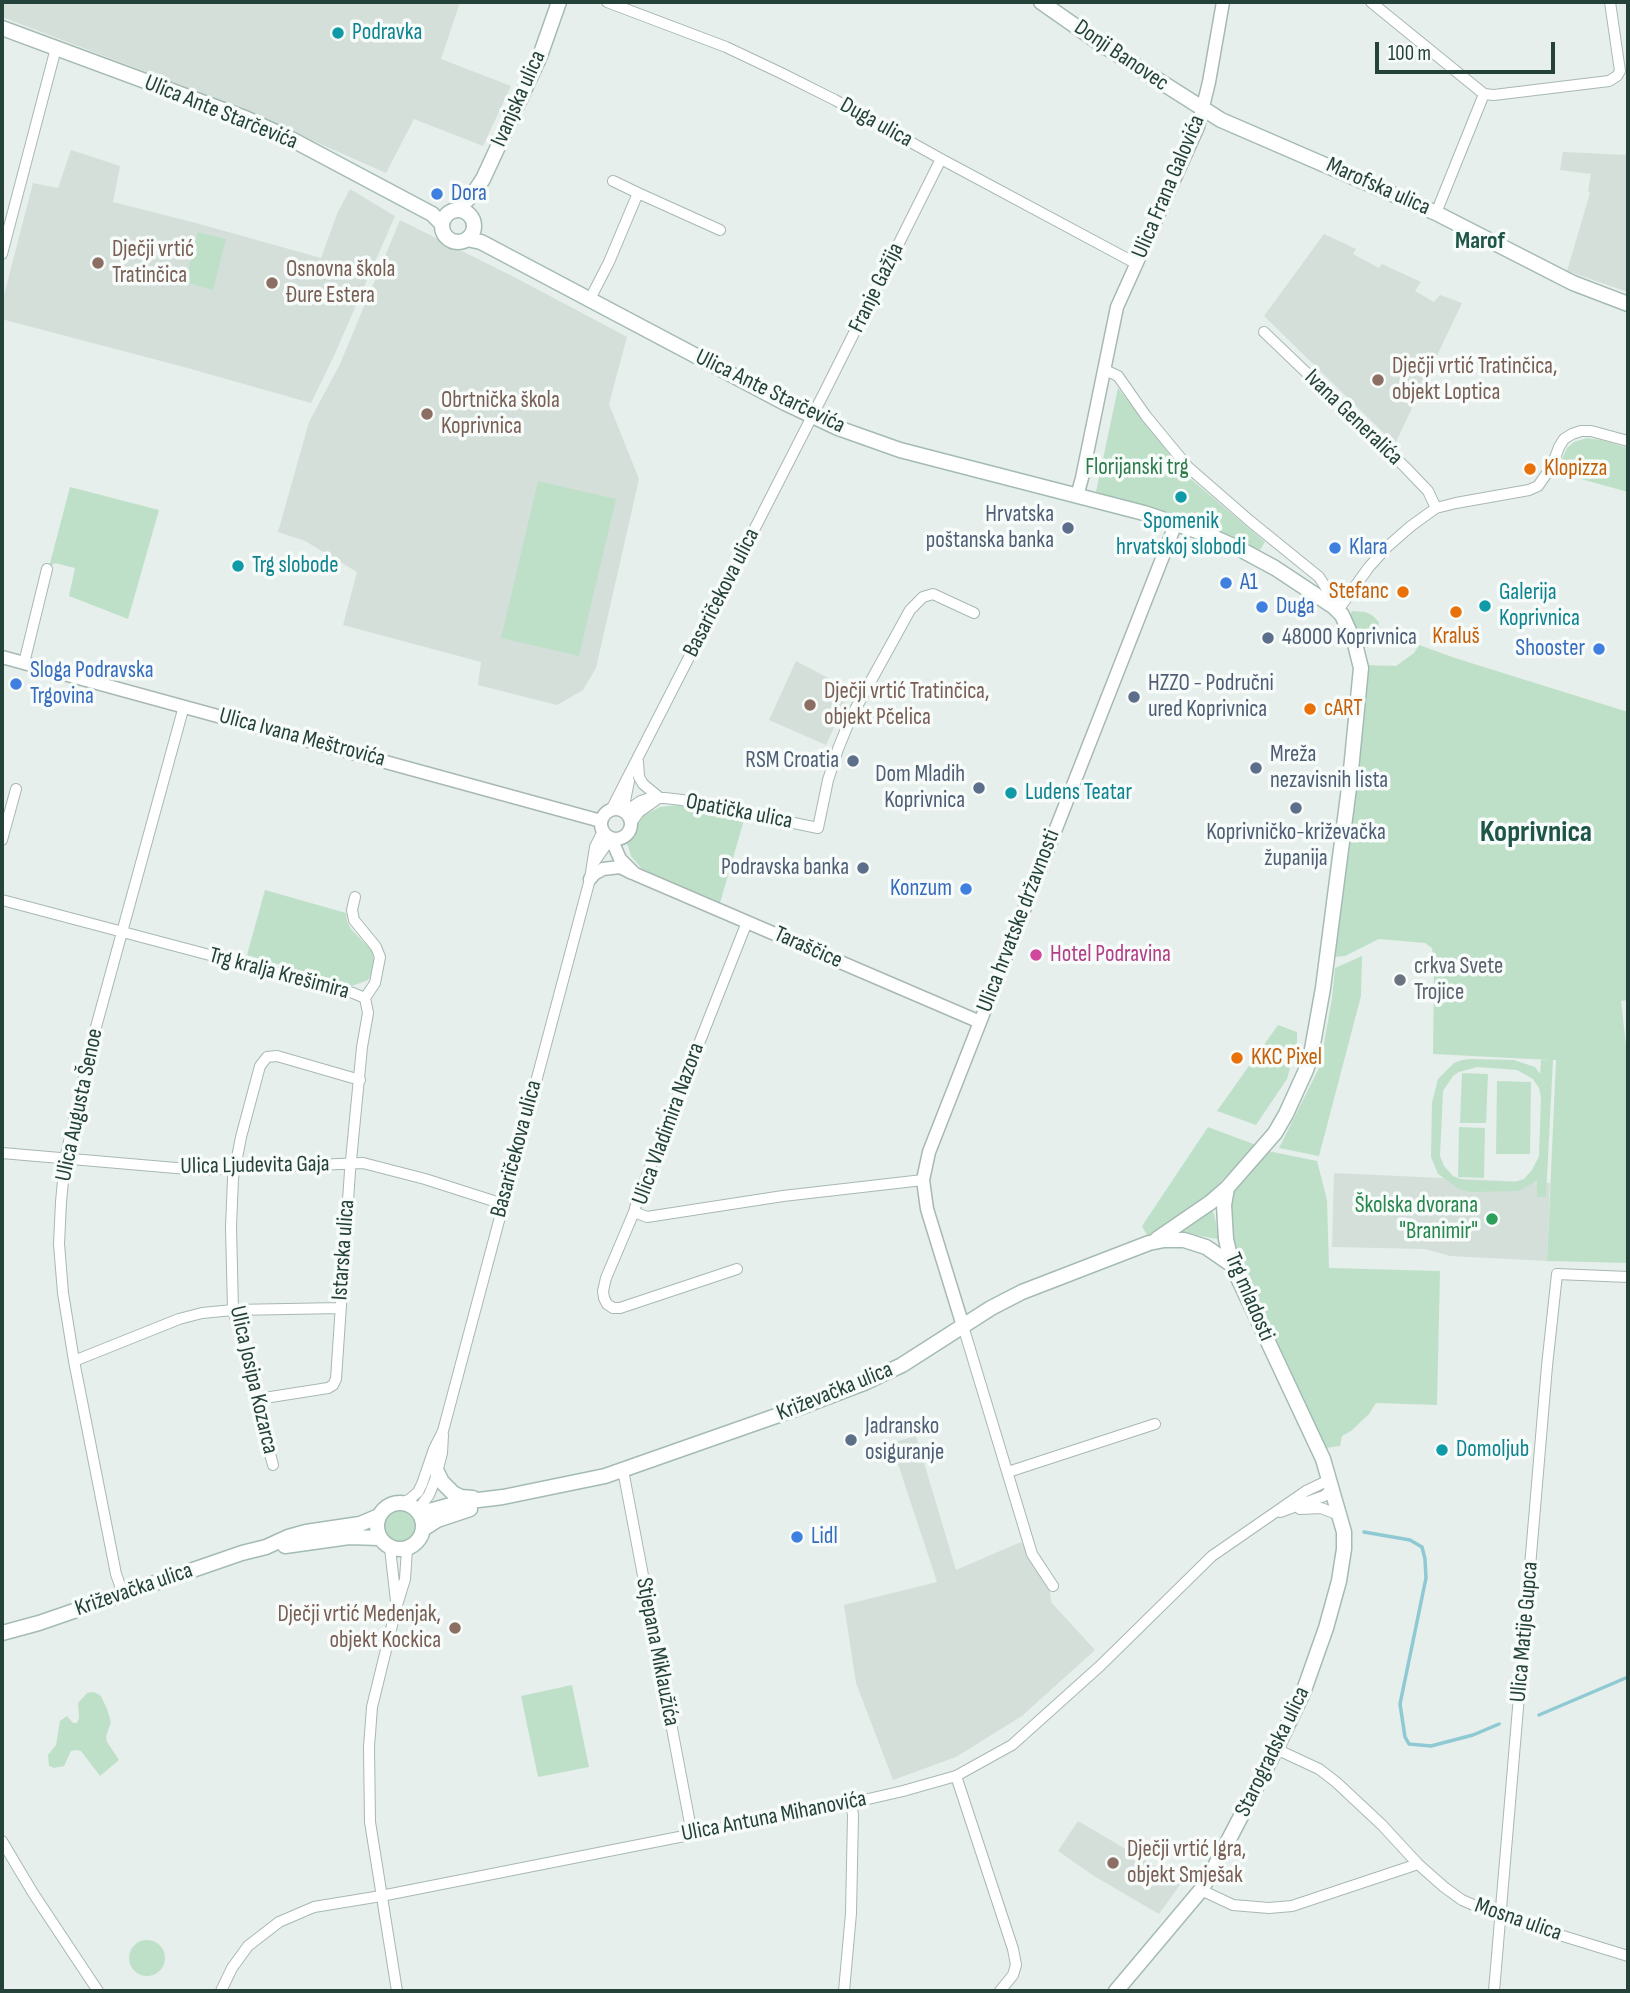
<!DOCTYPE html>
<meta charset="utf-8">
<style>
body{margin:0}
#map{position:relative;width:1630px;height:1993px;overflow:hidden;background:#e6efeb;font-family:"Sofia Sans Condensed",sans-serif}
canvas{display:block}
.frame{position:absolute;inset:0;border:4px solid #24423a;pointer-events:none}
.scale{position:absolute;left:1375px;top:42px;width:180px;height:32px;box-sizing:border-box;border:4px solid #24423a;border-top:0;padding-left:9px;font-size:21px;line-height:24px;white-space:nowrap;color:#24423a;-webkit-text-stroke:5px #f7fbf9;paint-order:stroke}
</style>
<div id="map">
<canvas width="1630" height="1993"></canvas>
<div class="frame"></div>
<div class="scale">100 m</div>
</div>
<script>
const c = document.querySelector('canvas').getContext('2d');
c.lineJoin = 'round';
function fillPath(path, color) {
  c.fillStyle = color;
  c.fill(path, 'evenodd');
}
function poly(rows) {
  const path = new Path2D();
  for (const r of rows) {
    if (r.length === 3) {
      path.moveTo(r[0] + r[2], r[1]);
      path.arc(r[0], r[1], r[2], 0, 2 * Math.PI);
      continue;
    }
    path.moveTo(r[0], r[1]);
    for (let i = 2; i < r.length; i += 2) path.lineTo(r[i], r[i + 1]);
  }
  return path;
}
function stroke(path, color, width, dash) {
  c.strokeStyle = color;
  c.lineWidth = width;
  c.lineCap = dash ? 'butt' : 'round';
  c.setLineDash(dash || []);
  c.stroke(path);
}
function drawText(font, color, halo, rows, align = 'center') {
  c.font = font + ' "Sofia Sans Condensed",sans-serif';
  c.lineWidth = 7;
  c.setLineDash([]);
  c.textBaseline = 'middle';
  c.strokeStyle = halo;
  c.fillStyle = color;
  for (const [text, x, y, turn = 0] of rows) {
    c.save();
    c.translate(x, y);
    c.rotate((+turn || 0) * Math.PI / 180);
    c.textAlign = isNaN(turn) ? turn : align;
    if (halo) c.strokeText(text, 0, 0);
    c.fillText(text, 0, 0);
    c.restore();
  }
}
fillPath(poly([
 [2,2,460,2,441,59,511,86,483,146,414,119,386,173,232,105,2,17],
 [71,150,120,166,113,202,196,223,321,258,337,214,350,189,395,216,333,358,311,403,184,367,5,320,2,316,2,303,33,183,58,188],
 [1563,152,1628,155,1628,292,1567,271,1590,193,1588,191,1591,174,1560,170],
 [400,220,518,279,627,337,609,404,639,479,596,668,583,690,557,705,478,685,481,662,343,625,357,572,305,541,278,532,309,422,340,364],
 [1324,234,1356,249,1353,254,1379,268,1382,264,1421,282,1415,291,1434,302,1440,295,1462,303,1395,444,1264,316],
 [796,661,851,690,826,745,769,720],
 [1334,1173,1550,1183,1547,1261,1450,1256,1425,1249,1332,1247],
 [916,1436,956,1570,1021,1542,1050,1591,1051,1602,1095,1650,1022,1716,956,1757,893,1780,856,1683,844,1605,937,1582,891,1443],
 [1078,1821,1182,1882,1159,1914,1094,1876,1058,1851]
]), '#d4dfda');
fillPath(poly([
 [198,232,226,239,213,290,185,282],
 [1118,388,1185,474,1265,542,1260,550,1207,526,1096,492],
 [1587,438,1602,440,1628,448,1628,492,1556,472,1567,448,1574,442],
 [538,481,616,499,579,656,501,638],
 [70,487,159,510,128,619,69,596,75,568,55,563,49,567],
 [1352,611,1365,612,1372,615,1379,622,1377,635,1368,648,1362,648,1350,615],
 [1419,645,1455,658,1628,712,1628,1000,1621,1001,1628,1063,1628,1263,1547,1261,1556,1060,1553,1060,1546,1197,1537,1197,1537,1181,1518,1191,1470,1192,1459,1189,1438,1174,1431,1157,1432,1103,1438,1079,1454,1063,1462,1060,1471,1059,1514,1060,1535,1067,1540,1074,1541,1060,1551,1060,1433,1054,1434,965,1432,948,1425,943,1379,939,1345,956,1334,957,1357,781,1366,665,1396,666,1414,653],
 [1477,1067,1517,1070,1533,1079,1539,1088,1541,1097,1539,1156,1532,1170,1524,1179,1514,1182,1463,1180,1453,1176,1444,1166,1440,1156,1443,1091,1453,1076,1459,1072],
 [678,805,744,820,720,903,666,881,642,869,631,856,627,843,633,838,636,830,636,822,644,815,660,807],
 [265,890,346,913,347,921,351,929,372,951,374,960,373,972,368,980,352,986,247,955],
 [1362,956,1361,996,1319,1156,1279,1148,1320,1066,1332,998,1335,968],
 [1278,1025,1297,1032,1297,1043,1287,1079,1256,1125,1217,1111],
 [1462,1073,1488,1074,1486,1123,1460,1123],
 [1497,1081,1531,1082,1530,1154,1496,1154],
 [1208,1127,1256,1145,1210,1193,1148,1237,1142,1226],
 [1459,1127,1485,1128,1484,1178,1458,1177],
 [1268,1151,1317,1161,1327,1200,1329,1268,1440,1271,1437,1405,1376,1403,1369,1414,1351,1431,1342,1436,1340,1446,1326,1448,1244,1271,1236,1247,1229,1218,1230,1204,1234,1191,1239,1182],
 [1209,1210,1212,1210,1214,1214,1219,1237,1217,1239,1180,1232],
 [399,1526,16],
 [572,1685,589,1767,538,1777,521,1696],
 [94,1692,101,1696,107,1709,111,1722,106,1736,107,1742,119,1760,100,1776,81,1751,76,1750,71,1751,69,1755,64,1766,54,1768,49,1766,48,1755,56,1745,60,1721,67,1716,73,1723,77,1723,79,1718,78,1703,87,1693],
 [147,1958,18]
]), '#bfe0c8');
stroke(poly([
 [1364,1532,1410,1540,1422,1547,1425,1559,1426,1578,1400,1704,1405,1737,1409,1744,1431,1746,1473,1735,1499,1724],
 [1539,1715,1628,1677]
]), '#8ec9d4', 3.5);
const minor = poly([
 [607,2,726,47,781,73,835,100,941,159,1137,264],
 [1371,2,1484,94],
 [1484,94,1494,95,1609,81,1617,76,1620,71,1610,2],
 [613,181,638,193],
 [1436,213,1484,94],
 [2,254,56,48],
 [590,299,609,262,638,193,720,230],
 [1264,332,1405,467,1428,491,1436,508],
 [1105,370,1118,376,1146,416,1188,467,1250,521,1319,577,1336,603,1338,609],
 [1338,610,1369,567,1387,547,1411,526,1436,508,1456,503,1529,490,1538,486,1552,466,1559,447,1564,439,1572,434,1581,431,1591,431,1628,441],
 [24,663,47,569],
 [638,762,639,777,643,784,660,798],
 [611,810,826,389,941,159],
 [623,811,629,781],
 [626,813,632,807,641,801,650,798,665,798,682,800,818,828,828,780,838,749,851,717,910,610,923,597,933,594,974,613],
 [631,823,639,812,656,800],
 [2,840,16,789],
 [595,861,611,838],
 [2,900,353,993,365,998,375,983,380,957,376,947,354,920,352,910,355,897],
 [747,922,638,1198,634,1212,647,1217,783,1196,923,1180],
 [2,1153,199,1170,363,1163,425,1179,503,1204],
 [634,1212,606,1278,603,1291,604,1298,607,1304,613,1308,620,1308,737,1269],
 [963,1326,1032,1554,1053,1586],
 [74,1361,179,1319,202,1313,233,1310,341,1308],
 [258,1399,328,1388,333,1385,336,1379,350,1171,362,1047,368,1013,365,998],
 [273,1465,258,1409,258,1399,233,1310,231,1227,233,1178,241,1137,260,1066,267,1057,277,1056,360,1080],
 [623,1470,692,1834],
 [1008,1472,1155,1424],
 [402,1503,410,1499,418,1492,422,1484,434,1449,443,1431,590,879,595,847,603,831],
 [1300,1509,1321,1508,1339,1515],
 [417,1511,429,1495,435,1480,442,1453,443,1435],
 [1280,1512,1324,1496,1332,1489],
 [390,1548,396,1601],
 [123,1594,116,1574,74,1361,63,1293,59,1244,61,1202,65,1159,93,1038,184,706],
 [1276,1749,1319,1769,1336,1782,1382,1825,1418,1864,1444,1887,1462,1900,1501,1917,1628,1956],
 [956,1776,1013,1949,1016,1965,1013,1975,1000,1991],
 [2,1841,33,1893,98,1991],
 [1201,1890,1233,1905,1269,1908,1292,1906,1418,1864],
 [221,1991,232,1968,248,1946,279,1922,314,1907,381,1896,851,1803,903,1791,956,1776,1012,1745,1100,1666,1212,1556,1306,1491,1329,1480],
 [397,1991,370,1822,369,1747,372,1707,397,1605,405,1579,407,1549],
 [844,1991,851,1913,853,1815,851,1803],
 [1494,1991,1547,1366,1557,1274,1628,1277]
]);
const tertiary = poly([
 [1077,496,1082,478,1117,307,1198,127,1209,82,1223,2],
 [2,657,601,821],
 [616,824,15],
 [611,838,620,859,635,874,980,1022],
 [590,879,594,874,603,869,620,867,632,873],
 [963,1326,927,1209,923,1180,929,1152,1176,523]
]);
const secondary = poly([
 [1041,2,1101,44,1221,120,1436,213,1573,283,1628,304],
 [2,28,245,118,291,139,432,214,442,224],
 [457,210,473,194,483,179,540,56,559,2],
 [458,226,16],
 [467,239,481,242,785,403,838,428,900,450,1144,513,1206,534,1238,548,1275,568,1334,607,1342,615,1355,644,1361,668,1350,780,1323,988,1311,1055,1306,1070,1286,1114,1275,1133,1227,1188,1224,1205,1226,1239,1232,1265,1323,1459,1344,1532,1344,1549,1339,1581,1326,1628,1303,1693,1276,1749,1214,1868,1201,1890,1116,1991],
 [1157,1239,1211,1202,1227,1188],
 [437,1472,442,1482,453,1493,461,1497,473,1498],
 [400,1526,23],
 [417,1511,429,1511,462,1502,503,1497,605,1476,793,1410,864,1383,902,1365,991,1308,1022,1292,1149,1243,1164,1240,1184,1240,1206,1247,1232,1265],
 [423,1529,437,1520,470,1509],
 [285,1546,349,1537,379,1538],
 [2,1633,39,1623,242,1553,266,1547,288,1537,306,1532,360,1524,379,1516]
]);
stroke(minor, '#a8b8b2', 12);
stroke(tertiary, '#a8b8b2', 15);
stroke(secondary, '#a4bbb3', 17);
stroke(minor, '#fff', 10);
stroke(tertiary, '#fff', 12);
stroke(secondary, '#fff', 14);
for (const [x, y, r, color] of [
 [338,33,7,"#0f9aa8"],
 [437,194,7,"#3f7fe0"],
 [98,263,7,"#8d6e63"],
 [272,283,7,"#8d6e63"],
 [1378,380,7,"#8d6e63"],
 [427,414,7,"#8d6e63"],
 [1530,469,7,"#e8710a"],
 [1181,497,7,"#0f9aa8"],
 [1068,528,7,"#5c6f8a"],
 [1335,548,7,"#3f7fe0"],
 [238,566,7,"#0f9aa8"],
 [1226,583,7,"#3f7fe0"],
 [1403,592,7,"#e8710a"],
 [1485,606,7,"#0f9aa8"],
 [1262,607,7,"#3f7fe0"],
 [1456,612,7,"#e8710a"],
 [1268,638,7,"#5c6f8a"],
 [1599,649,7,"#3f7fe0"],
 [16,684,7,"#3f7fe0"],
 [1134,697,7,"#5c6f8a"],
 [810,705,7,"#8d6e63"],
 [1310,709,7,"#e8710a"],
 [853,761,7,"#5c6f8a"],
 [1256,768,7,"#5c6f8a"],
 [979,788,7,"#5c6f8a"],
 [1011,793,7,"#0f9aa8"],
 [1296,808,7,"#5c6f8a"],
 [863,868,7,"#5c6f8a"],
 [966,889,7,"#3f7fe0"],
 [1036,955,7,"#d1479c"],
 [1400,980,7,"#6b7280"],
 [1237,1058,7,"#e8710a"],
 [1492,1219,7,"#2e9e5b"],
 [851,1440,7,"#5c6f8a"],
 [1442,1450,7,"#0f9aa8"],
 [797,1537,7,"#3f7fe0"],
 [455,1628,7,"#8d6e63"],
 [1113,1863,7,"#8d6e63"]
]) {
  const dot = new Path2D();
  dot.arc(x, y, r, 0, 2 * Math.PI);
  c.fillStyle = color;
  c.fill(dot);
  stroke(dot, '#f7fbf9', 2.5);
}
drawText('23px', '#0d838f', '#f7fbf9', [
 ["Podravka",352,33],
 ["Spomenik",1181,522,"center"],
 ["hrvatskoj slobodi",1181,548,"center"],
 ["Trg slobode",252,566],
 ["Galerija",1499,593],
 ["Koprivnica",1499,619],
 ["Ludens Teatar",1025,793],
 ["Domoljub",1456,1450]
], 'left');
drawText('23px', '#24423a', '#f7fbf9', [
 ["Donji Banovec",1121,56,34],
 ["Ivanjska ulica",519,99,-66],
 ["Ulica Ante Starčevića",221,113,22],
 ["Duga ulica",876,123,29],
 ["Ulica Frana Galovića",1169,187,-67],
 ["Marofska ulica",1378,187,24],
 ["Franje Gažija",877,288,-64],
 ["Ulica Ante Starčevića",770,392,26],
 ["Ivana Generalića",1353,418,44],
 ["Basaričekova ulica",722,593,-63],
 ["Ulica Ivana Meštrovića",302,738,15],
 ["Opatička ulica",739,812,11],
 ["Ulica hrvatske državnosti",1019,921,-69],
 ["Taraščice",808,948,24],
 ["Trg kralja Krešimira",279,974,15],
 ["Ulica Augusta Šenoe",80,1105,-78],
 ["Ulica Vladimira Nazora",669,1124,-70],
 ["Basaričekova ulica",517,1149,-75],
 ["Ulica Ljudevita Gaja",255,1166,-1],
 ["Istarska ulica",344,1250,-86],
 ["Trg mladosti",1249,1297,67],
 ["Ulica Josipa Kozarca",253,1380,77],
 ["Križevačka ulica",835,1392,-22],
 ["Križevačka ulica",134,1590,-19],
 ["Ulica Matije Gupca",1525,1632,-85],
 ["Stjepana Miklaužića",657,1652,79],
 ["Starogradska ulica",1273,1752,-64],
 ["Ulica Antuna Mihanovića",774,1817,-11],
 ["Mosna ulica",1518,1920,19]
]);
drawText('23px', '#366cbe', '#f7fbf9', [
 ["Dora",451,194],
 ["Klara",1349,548],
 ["A1",1240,583],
 ["Duga",1276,607],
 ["Shooster",1585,649,"right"],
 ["Sloga Podravska",30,671],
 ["Trgovina",30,697],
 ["Konzum",952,889,"right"],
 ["Lidl",811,1537]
], 'left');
drawText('23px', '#785e54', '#f7fbf9', [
 ["Dječji vrtić",112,250],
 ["Tratinčica",112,276],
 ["Osnovna škola",286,270],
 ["Đure Estera",286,296],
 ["Dječji vrtić Tratinčica,",1392,367],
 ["objekt Loptica",1392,393],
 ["Obrtnička škola",441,401],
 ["Koprivnica",441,427],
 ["Dječji vrtić Tratinčica,",824,692],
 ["objekt Pčelica",824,718],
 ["Dječji vrtić Medenjak,",441,1615,"right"],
 ["objekt Kockica",441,1641,"right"],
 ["Dječji vrtić Igra,",1127,1850],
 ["objekt Smješak",1127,1876]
], 'left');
drawText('23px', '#2d7a4b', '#f7fbf9', [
 ["Florijanski trg",1137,468]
]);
drawText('23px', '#c56008', '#f7fbf9', [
 ["Klopizza",1544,469],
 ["Stefanc",1389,592,"right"],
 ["Kraluš",1456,637,"center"],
 ["cART",1324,709],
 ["KKC Pixel",1251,1058]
], 'left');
drawText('23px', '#4e5e75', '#f7fbf9', [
 ["Hrvatska",1054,515],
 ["poštanska banka",1054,541],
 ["48000 Koprivnica",1282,638,"left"],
 ["HZZO - Područni",1148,684,"left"],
 ["ured Koprivnica",1148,710,"left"],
 ["Mreža",1270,755,"left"],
 ["nezavisnih lista",1270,781,"left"],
 ["RSM Croatia",839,761],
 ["Dom Mladih",965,775],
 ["Koprivnica",965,801],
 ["Koprivničko-križevačka",1296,833,"center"],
 ["županija",1296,859,"center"],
 ["Podravska banka",849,868],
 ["Jadransko",865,1427,"left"],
 ["osiguranje",865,1453,"left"]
], 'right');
drawText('23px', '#b23c85', '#f7fbf9', [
 ["Hotel Podravina",1050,955]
], 'left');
drawText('23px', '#5b616d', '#f7fbf9', [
 ["crkva Svete",1414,967],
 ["Trojice",1414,993]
], 'left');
drawText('23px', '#27864d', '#f7fbf9', [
 ["Školska dvorana",1478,1206],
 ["\"Branimir\"",1478,1232]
], 'right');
drawText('bold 24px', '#1f5548', '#f7fbf9', [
 ["Marof",1480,242]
]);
drawText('bold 30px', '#1f5548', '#f7fbf9', [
 ["Koprivnica",1536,833]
]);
</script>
